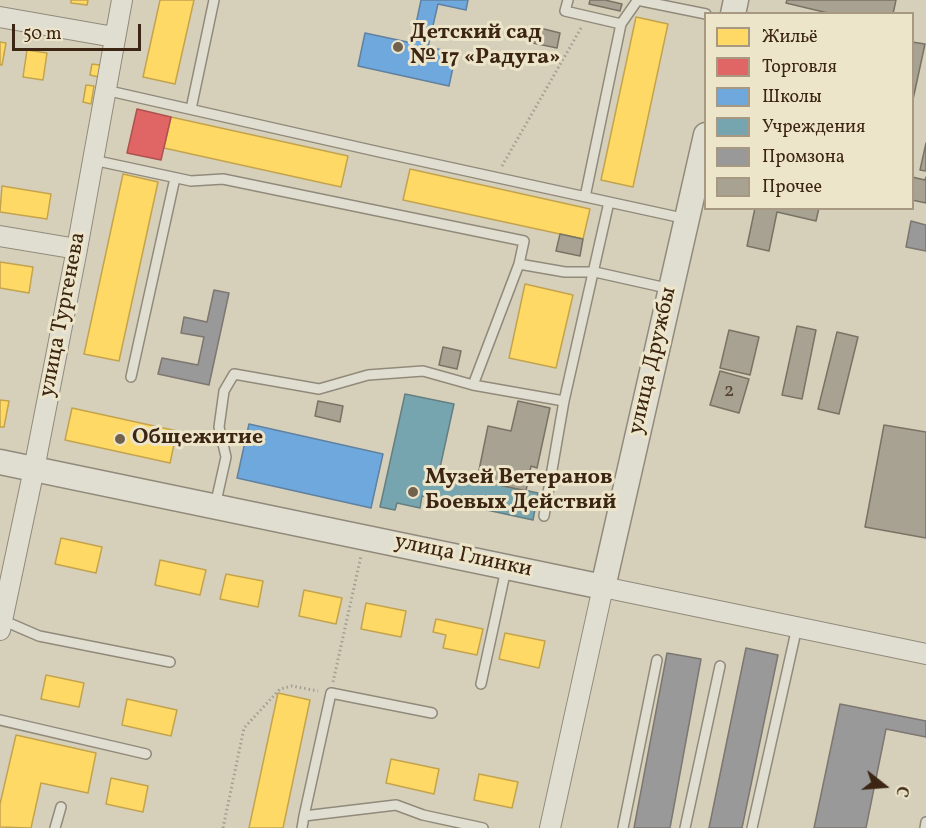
<!DOCTYPE html>
<meta charset="utf-8">
<style>
body{margin:0}
#map{position:relative;width:926px;height:828px;overflow:hidden;background:#d6d0ba;font-family:Vollkorn,serif}
canvas{display:block}
.legend{position:absolute;left:704px;top:12px;width:210px;height:198px;box-sizing:border-box;background:#ede5ca;border:2px solid #a69881;margin:0;padding:8px 10px;list-style:none;font-size:18px;color:#3c2513}
.legend li{display:flex;align-items:center;gap:12px;height:30px}
.legend b{width:30px;border:2px solid #a69881}
.north{position:absolute;left:854px;top:756px;width:60px;height:60px;-webkit-text-stroke:4px #ede5ca;paint-order:stroke;rotate:107deg;font-size:16px;font-weight:700;line-height:24px;text-align:center;color:#3c2513}
.north::after{content:'';display:block;margin:auto;width:21px;height:27px;background:#3c2513;clip-path:polygon(50% 0,100% 100%,50% 72%,0 100%)}
.scale{position:absolute;left:12px;top:24px;width:129px;height:27px;box-sizing:border-box;border:3px solid #3c2513;border-top:0;padding-left:8px;font-size:18px;line-height:21px;white-space:nowrap;color:#3c2513;-webkit-text-stroke:4px #ede5ca;paint-order:stroke}
</style>
<div id="map">
<canvas width="926" height="828"></canvas>
<ul class="legend">
<li><b style="height:16px;background:#ffd966"></b>Жильё</li>
<li><b style="height:16px;background:#e06666"></b>Торговля</li>
<li><b style="height:16px;background:#6fa8dc"></b>Школы</li>
<li><b style="height:16px;background:#76a5af"></b>Учреждения</li>
<li><b style="height:16px;background:#999"></b>Промзона</li>
<li><b style="height:16px;background:#a8a293"></b>Прочее</li>
</ul>
<div class="north">С</div>
<div class="scale">50 m</div>
</div>
<script>
const c = document.querySelector('canvas').getContext('2d');
c.lineJoin = 'round';
function fillPath(path, color) {
  c.fillStyle = color;
  c.fill(path, 'evenodd');
}
function poly(rows) {
  const path = new Path2D();
  for (const r of rows) {
    path.moveTo(r[0], r[1]);
    for (let i = 2; i < r.length; i += 2) path.lineTo(r[i], r[i + 1]);
  }
  return path;
}
function stroke(path, color, width, dash) {
  c.strokeStyle = color;
  c.lineWidth = width;
  c.lineCap = dash ? 'butt' : 'round';
  c.setLineDash(dash || []);
  c.stroke(path);
}
function drawText(font, color, halo, rows, align = 'center') {
  c.font = font + ' Vollkorn,serif';
  c.lineWidth = 6;
  c.setLineDash([]);
  c.textBaseline = 'middle';
  c.strokeStyle = halo;
  c.fillStyle = color;
  for (const [text, x, y, turn = 0] of rows) {
    c.save();
    c.translate(x, y);
    c.rotate((+turn || 0) * Math.PI / 180);
    c.textAlign = isNaN(turn) ? turn : align;
    if (halo) c.strokeText(text, 0, 0);
    c.fillText(text, 0, 0);
    c.restore();
  }
}
const homes = poly([
 [71,0,88,0,87,5,71,3,71,0],
 [160,0,194,0,175,84,143,77,160,0],
 [636,17,668,24,633,187,601,180,636,17],
 [0,42,6,43,2,65,0,65,0,42],
 [27,50,47,53,43,80,23,77,27,50],
 [92,64,100,65,99,77,90,75,92,64],
 [86,85,94,86,91,104,83,102,86,85],
 [171,117,348,156,341,187,164,148,171,117],
 [410,169,590,209,583,239,403,200,410,169],
 [123,174,158,182,119,361,84,354,123,174],
 [2,186,51,194,47,219,0,212,2,186],
 [0,262,33,267,29,293,0,288,0,262],
 [525,284,573,295,556,368,509,358,525,284],
 [0,400,9,401,4,427,0,427,0,400],
 [72,408,177,431,170,463,65,440,72,408],
 [61,538,102,547,96,573,55,564,61,538],
 [160,560,206,570,200,595,155,585,160,560],
 [226,574,263,581,258,607,220,599,226,574],
 [304,590,342,598,336,624,299,616,304,590],
 [366,603,406,611,401,637,361,629,366,603],
 [436,619,483,629,477,655,443,648,446,635,433,632,436,619],
 [505,633,545,641,539,668,499,659,505,633],
 [46,675,84,683,79,707,41,699,46,675],
 [278,693,310,700,283,828,249,828,278,693],
 [127,699,177,710,171,736,122,725,127,699],
 [16,735,96,753,88,793,41,783,31,828,0,827,0,804,16,735],
 [391,759,439,769,434,794,386,783,391,759],
 [479,774,518,782,512,808,474,800,479,774],
 [111,778,148,786,143,812,106,804,111,778]
]);
fillPath(homes, '#ffd966');
stroke(homes, '#c4a34d', 1.5);
const shops = poly([
 [137,109,171,117,161,160,127,153,137,109]
]);
fillPath(shops, '#e06666');
stroke(shops, '#af524d', 1.5);
const schools = poly([
 [421,0,468,0,466,10,438,4,428,47,456,53,449,86,358,66,365,33,412,43,421,0],
 [249,424,383,454,371,508,237,478,249,424]
]);
fillPath(schools, '#6fa8dc');
stroke(schools, '#6081a0', 1.5);
const public = poly([
 [405,394,454,404,439,472,538,493,533,520,422,496,420,508,397,503,395,510,380,507,405,394]
]);
fillPath(public, '#76a5af');
stroke(public, '#657f80', 1.5);
const industry = poly([
 [911,221,926,225,926,251,906,247,911,221],
 [214,290,229,293,209,385,158,374,162,358,198,365,204,337,181,333,184,317,207,322,214,290],
 [746,648,778,655,742,828,709,828,746,648],
 [667,653,701,659,670,828,634,828,667,653],
 [840,704,926,721,926,737,886,729,866,828,814,828,840,704]
]);
fillPath(industry, '#999');
stroke(industry, '#7d7671', 1.5);
const building = poly([
 [590,0,605,0,622,4,620,11,589,4,590,0],
 [787,0,896,0,893,14,832,14,786,3,787,0],
 [536,27,560,33,557,48,533,43,536,27],
 [912,42,925,44,912,104,912,42],
 [926,143,926,171,920,170,926,143],
 [912,177,925,180,926,177,926,203,912,200,912,177],
 [755,208,819,208,816,221,777,212,769,251,747,246,755,208],
 [560,234,583,239,580,256,556,251,560,234],
 [797,326,816,330,802,399,782,395,797,326],
 [729,330,759,337,750,375,720,368,729,330],
 [837,332,858,337,839,414,818,409,837,332],
 [443,347,461,351,457,369,439,365,443,347],
 [720,371,749,379,739,413,710,405,720,371],
 [318,401,343,406,340,422,315,416,318,401],
 [518,401,550,408,537,468,531,466,526,491,477,480,488,426,511,431,518,401],
 [884,425,926,432,926,538,865,527,884,425]
]);
fillPath(building, '#a8a293');
stroke(building, '#7a7365', 1.5);
const service = poly([
 [568,0,565,11,621,24],
 [637,0,706,14],
 [105,90,384,153,687,219],
 [191,109,214,0],
 [93,160,191,181,223,179,524,241,519,264,565,272,595,272,671,289],
 [585,197,621,24,637,1],
 [131,377,175,178],
 [473,385,519,264],
 [215,506,226,457,219,427,224,391,234,374,319,389,368,375,423,371,473,385,564,401],
 [544,516,564,401,609,202],
 [2,620,39,636,170,662],
 [481,684,506,569],
 [0,720,146,754],
 [304,816,331,693,432,713],
 [55,828,61,807],
 [302,828,304,816,396,805,423,815,483,828],
 [623,828,657,660],
 [685,828,720,666],
 [752,828,797,627],
 [925,828,926,822]
]);
const minor = poly([
 [0,17,114,37],
 [0,236,77,249],
 [0,630,34,469,77,249,122,0],
 [550,828,603,587,926,654]
]);
const tertiary = poly([
 [733,14,736,0],
 [0,462,603,587,706,135]
]);
stroke(service, '#918a7b', 12);
stroke(minor, '#918a7b', 22);
stroke(tertiary, '#918a7b', 27);
stroke(poly([
 [502,166,581,28],
 [333,682,361,556],
 [223,828,244,728,280,689,292,686,318,691]
]), '#a39e94', 3, [1.5, 3]);
stroke(service, '#e0ddd1', 9);
stroke(minor, '#e0ddd1', 20);
stroke(tertiary, '#e0ddd1', 24);
for (const [x, y, r, color] of [
 [398,47,6,"#72614d"],
 [120,439,6,"#72614d"],
 [413,492,6,"#72614d"]
]) {
  const dot = new Path2D();
  dot.arc(x, y, r, 0, 2 * Math.PI);
  c.fillStyle = color;
  c.fill(dot);
  stroke(dot, '#ede5ca', 2);
}
drawText('20px', '#574433', null, [
 ["2",729,392]
]);
drawText('bold 22px', '#3c2513', '#ede5ca', [
 ["Детский сад",410,34],
 ["№ 17 «Радуга»",410,59],
 ["Общежитие",132,439],
 ["Музей Ветеранов",425,479],
 ["Боевых Действий",425,504]
], 'left');
drawText('22px', '#3c2513', '#ede5ca', [
 ["улица Тургенева",64,315,-79],
 ["улица Дружбы",654,361,-77],
 ["улица Глинки",463,557,12]
]);
</script>
